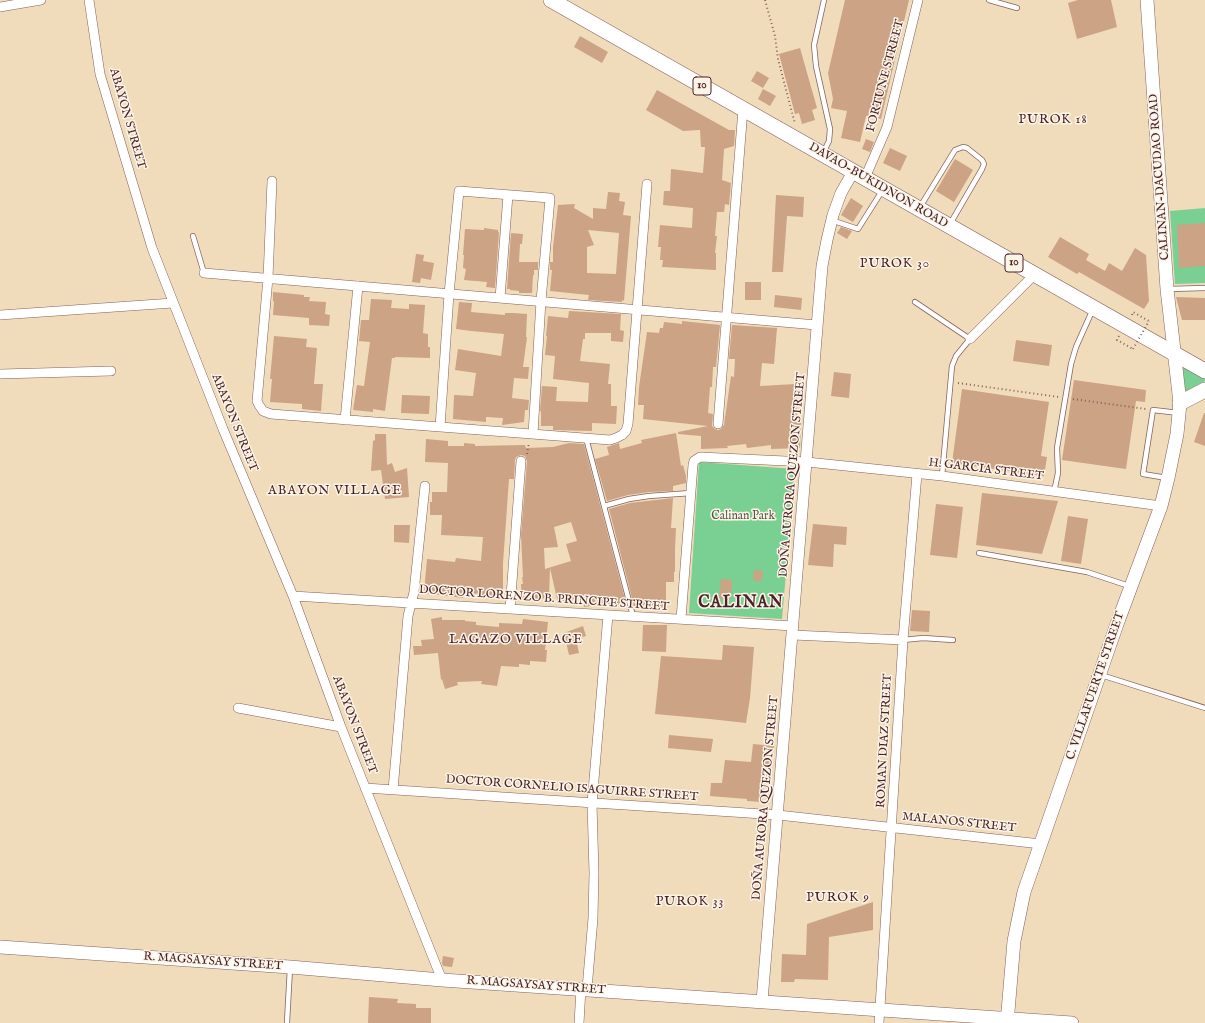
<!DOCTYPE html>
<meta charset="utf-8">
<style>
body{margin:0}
canvas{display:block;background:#f0dbba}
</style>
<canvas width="1205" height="1023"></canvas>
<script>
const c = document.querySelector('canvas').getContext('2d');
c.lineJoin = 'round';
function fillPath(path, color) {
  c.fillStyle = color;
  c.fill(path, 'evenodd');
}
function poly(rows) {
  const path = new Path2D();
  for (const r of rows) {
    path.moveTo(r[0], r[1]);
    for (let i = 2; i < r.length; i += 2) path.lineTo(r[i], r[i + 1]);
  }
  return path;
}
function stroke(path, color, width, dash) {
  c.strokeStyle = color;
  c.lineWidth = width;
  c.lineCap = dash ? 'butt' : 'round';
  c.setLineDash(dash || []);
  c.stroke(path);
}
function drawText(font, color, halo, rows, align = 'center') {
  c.font = font + ' "IM FELL English",serif';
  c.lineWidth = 3;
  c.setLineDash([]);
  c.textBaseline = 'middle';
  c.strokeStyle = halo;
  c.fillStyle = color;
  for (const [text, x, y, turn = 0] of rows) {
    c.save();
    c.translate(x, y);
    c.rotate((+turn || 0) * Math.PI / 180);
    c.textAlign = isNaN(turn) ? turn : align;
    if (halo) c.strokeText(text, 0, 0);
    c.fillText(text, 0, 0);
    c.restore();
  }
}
fillPath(poly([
 [1205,208,1205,283,1175,284,1170,211],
 [1185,366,1205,375,1205,381,1187,391,1185,390,1183,367],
 [699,462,795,469,782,619,689,613]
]), '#7acf92');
fillPath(poly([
 [845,0,909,0,881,119,866,116,860,142,841,138,847,111,831,108,833,99,828,73],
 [1078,0,1111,0,1117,27,1077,39,1068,3],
 [580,36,608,52,602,63,574,47],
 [800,48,817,108,812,110,815,120,802,124,799,113,795,114,779,54],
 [757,71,769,78,763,88,751,81],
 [763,89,776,96,770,106,758,99],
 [657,90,729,130,735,130,734,146,724,149,722,180,731,183,729,205,725,204,724,212,717,212,715,236,717,236,715,253,716,253,716,270,662,267,663,260,660,260,661,247,658,247,660,225,692,228,693,208,663,205,664,191,670,191,671,169,703,173,705,147,701,147,700,130,683,131,646,110],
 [866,139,874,142,870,152,862,149],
 [890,148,907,156,900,171,883,163],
 [955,159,973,170,954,202,936,191],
 [608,192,620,193,619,201,625,202,623,215,631,216,624,301,622,300,622,302,588,300,589,295,550,291,552,270,550,270,550,262,553,262,553,247,558,205,575,204,574,208,593,219,593,208,606,209],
 [588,230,619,233,616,274,587,273,587,247,594,245],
 [776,195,804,197,803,217,787,216,783,272,772,272],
 [851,198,863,206,853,222,841,215],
 [1205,223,1205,266,1179,268,1177,225],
 [841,227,852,231,847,239,837,233],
 [484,228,498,230,498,232,499,232,495,288,486,287,487,282,464,280,466,269,463,268,464,255,463,255,465,229,484,230],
 [511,233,523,234,522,244,520,244,519,262,538,262,538,270,534,270,534,275,533,275,532,293,519,293,519,291,510,290,510,289,507,289],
 [1060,237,1089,254,1086,260,1105,271,1109,263,1122,271,1135,248,1146,255,1149,301,1144,309,1079,272,1077,274,1048,257],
 [416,254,424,255,423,261,434,263,431,280,421,278,420,283,412,282],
 [745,282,761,282,761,300,745,300],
 [273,292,304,295,304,297,310,297,309,301,326,302,325,314,330,315,329,326,309,325,309,318,273,315,274,302,273,301],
 [775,295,802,298,801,310,774,307],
 [1176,297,1205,298,1205,320,1182,320],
 [371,299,392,300,391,308,409,309,409,304,425,305,423,333,428,334,428,347,430,347,430,358,395,357,395,358,392,358,385,411,373,409,373,412,353,410,357,385,364,386,370,342,359,341,361,320,369,320],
 [459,302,472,303,471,312,505,315,505,313,513,313,527,314,526,337,527,337,523,367,529,367,528,379,514,378,512,398,529,400,528,410,525,410,524,422,502,425,503,418,486,417,486,422,453,419,454,395,473,396,476,373,455,370,458,349,501,356,504,334,471,331,456,329],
 [569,311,621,314,620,330,624,331,623,342,611,341,611,333,585,333,585,339,583,339,580,361,610,364,608,384,611,384,611,406,617,406,616,424,592,423,592,431,553,430,553,426,541,426,541,411,540,411,542,386,557,387,556,401,588,402,589,383,553,379,555,356,545,355,547,336,546,336,548,316,568,318],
 [682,321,720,325,716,367,713,367,712,387,710,387,708,413,713,414,712,426,715,429,718,430,721,429,724,425,731,376,734,377,735,359,729,359,732,325,777,328,774,364,762,363,760,386,796,384,797,423,801,423,800,448,771,449,771,445,747,448,746,444,727,446,728,448,701,449,701,436,678,434,678,432,708,426,643,419,644,405,638,405,639,387,647,332,659,333,660,328,663,328,664,322,682,324],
 [274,336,307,339,306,347,317,348,314,384,323,384,321,411,302,409,302,404,270,402,272,379,270,379],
 [1016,340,1052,345,1049,366,1013,361],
 [834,372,851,374,849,398,831,396],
 [1074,380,1146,390,1145,402,1136,401,1126,469,1062,460],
 [962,389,1049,402,1041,456,1047,457,1044,476,952,463],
 [402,395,430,396,429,414,401,413],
 [1204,413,1205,413,1205,446,1194,442],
 [676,433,681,466,683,465,686,476,686,483,673,486,673,491,649,492,628,495,607,501,595,459,609,455,607,447,619,443,620,449,642,443,641,440],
 [375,434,386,434,387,465,392,463,395,472,407,468,409,497,385,499,381,470,371,471,373,441,375,440],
 [426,439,448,441,448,446,464,446,464,443,475,444,475,446,525,445,526,448,553,447,569,443,584,444,626,603,610,608,608,603,584,607,582,597,558,603,550,568,549,598,522,600,521,584,523,584,522,577,523,577,521,535,527,461,525,456,521,455,516,457,515,460,514,479,509,479,503,563,503,597,482,596,482,594,464,593,463,598,424,593,427,559,455,562,456,558,481,561,483,537,441,535,442,515,430,515,430,502,432,502,432,492,447,492,448,463,425,462],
 [571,522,577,541,566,544,571,561,545,569,544,548,558,547,554,527],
 [982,493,1058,501,1042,554,976,545],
 [673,498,671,528,676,528,675,549,675,572,674,572,674,582,666,582,666,608,652,608,652,604,634,606,609,509,630,503],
 [936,504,963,507,957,558,930,555],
 [1068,516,1088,519,1081,564,1061,561],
 [813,524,847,527,846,545,834,544,833,567,808,565],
 [394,525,410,525,409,543,394,542],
 [754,570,763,571,761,582,753,580],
 [721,579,732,580,731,599,719,599],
 [912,610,930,611,929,632,910,631],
 [442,617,442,620,465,620,465,621,476,622,476,625,499,627,499,623,522,624,523,619,548,622,545,650,547,650,546,662,530,661,530,665,519,664,519,667,501,666,497,686,481,684,482,681,457,682,458,685,445,689,442,679,441,680,438,653,414,655,413,646,422,646,421,640,434,639,431,619],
 [643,625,667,625,666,652,642,651],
 [583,626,586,636,576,639,579,653,569,655,564,633],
 [723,645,754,647,750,698,746,723,710,719,655,714,661,656,722,660],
 [669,735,713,739,711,752,668,748],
 [753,744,774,746,770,776,765,775,762,802,747,801,747,799,710,796,711,783,722,783,725,760,751,762],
 [873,902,873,930,829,937,828,980,795,979,794,982,781,982,782,954,806,955,807,924],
 [443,956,454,958,452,967,443,966,442,963],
 [369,997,398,999,397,1003,416,1004,416,1008,431,1008,431,1023,368,1023]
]), '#cca385');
const service = poly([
 [989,0,1017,8],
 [823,153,829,141,830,129,816,66,814,45,824,0],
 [920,207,955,150,963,147,967,148,982,160,984,164,982,169,950,224],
 [831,220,858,229,882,191],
 [193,236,204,273],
 [1169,289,1205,288],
 [915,302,970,339,956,356,952,366,942,476],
 [586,438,633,616],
 [1167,478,1143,474,1153,410,1179,413],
 [1054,492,1058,473,1057,448,1071,364,1076,347,1093,309],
 [604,506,629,499,649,496,691,493],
 [979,553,1087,572,1129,586],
 [903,640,923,638,953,640],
 [1101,675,1205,708],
 [287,1022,290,968]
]);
const minor = poly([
 [89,0,100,74,152,248,223,429,293,596,341,727,442,980],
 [0,7,41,0],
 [865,178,887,127,918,0],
 [272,181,268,278,257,401,259,405,263,411,271,414,610,440,616,438,622,435,626,431,628,424,647,184],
 [204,273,817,325],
 [500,298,508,195],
 [0,315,173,303],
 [970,339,1035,274],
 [0,374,111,371],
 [345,420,358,286],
 [718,424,743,109],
 [440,427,449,294,459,191,550,198,541,301,533,434],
 [293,596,793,626],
 [510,609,521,461],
 [681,619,693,465,694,461,700,457,807,462,942,476,1161,506],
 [793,635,903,640],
 [238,708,341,727],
 [365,788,778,815,1041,844],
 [393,790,408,616,414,592,425,486],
 [587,989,593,918,594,873,592,803,608,615],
 [579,1023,581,989],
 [879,1023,903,640,917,474]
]);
const tertiary = poly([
 [762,1001,822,266,827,240,833,215,841,193,853,172]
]);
const secondary = poly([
 [0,947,290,967,442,980,1072,1023],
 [1007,1023,1014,941,1024,892,1117,624,1161,506,1168,478,1177,434,1180,403,1167,289,1147,0]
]);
const trunk = poly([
 [551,0,1205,371],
 [1180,403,1205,390]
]);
stroke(service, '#84615d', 6);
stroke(minor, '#84615d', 10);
stroke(tertiary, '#84615d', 12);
stroke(secondary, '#84615d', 14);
stroke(trunk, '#84615d', 16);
stroke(poly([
 [765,0,775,36,778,59,795,124],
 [1132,315,1133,312,1149,321],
 [1119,336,1117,340,1133,349],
 [958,383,1059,397],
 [1073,399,1146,409],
 [527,454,529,443]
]), '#84615d', 2, [1, 3]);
stroke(service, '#fff', 4.5);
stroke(minor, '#fff', 9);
stroke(tertiary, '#fff', 11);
stroke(secondary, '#fff', 13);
stroke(trunk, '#fff', 15);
stroke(poly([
 [1133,349,1149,321]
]), '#84615d', 2, [1, 3]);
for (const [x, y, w] of [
 [702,86,18],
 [1014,263,18]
]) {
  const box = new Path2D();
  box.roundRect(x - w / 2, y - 9, w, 18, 3);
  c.fillStyle = '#fcf5e5';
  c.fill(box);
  stroke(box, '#4a1f2b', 1);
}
drawText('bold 11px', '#4a1f2b', null, [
 ["10",702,86],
 ["10",1014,263]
]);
drawText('12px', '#4a1f2b', '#fcf5e5', [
 ["FORTUNE STREET",886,76,-75],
 ["ABAYON STREET",127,119,74],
 ["CALINAN-DACUDAO ROAD",1160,177,-94],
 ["DAVAO-BUKIDNON ROAD",878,186,30],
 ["ABAYON STREET",234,423,68],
 ["H. GARCIA STREET",986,470,7],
 ["DOÑA AURORA QUEZON STREET",793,475,-85],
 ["DOCTOR LORENZO B. PRINCIPE STREET",544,599,4],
 ["C. VILLAFUERTE STREET",1096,686,-71],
 ["ABAYON STREET",354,725,69],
 ["ROMAN DIAZ STREET",885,741,-87],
 ["DOCTOR CORNELIO ISAGUIRRE STREET",572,789,4],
 ["DOÑA AURORA QUEZON STREET",766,798,-85],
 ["MALANOS STREET",959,823,6],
 ["R. MAGSAYSAY STREET",213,962,4],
 ["R. MAGSAYSAY STREET",536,986,4]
]);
drawText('12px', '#58544a', '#fcf5e5', [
 ["Calinan Park",743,517]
]);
c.letterSpacing = '1px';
drawText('13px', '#4a1f2b', '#fcf5e5', [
 ["PUROK 18",1053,120],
 ["PUROK 30",895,264],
 ["ABAYON VILLAGE",335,491],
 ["LAGAZO VILLAGE",516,640],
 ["PUROK 9",838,898],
 ["PUROK 33",690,902]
]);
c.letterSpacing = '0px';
c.letterSpacing = '1px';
drawText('bold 16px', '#4a1f2b', '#fcf5e5', [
 ["CALINAN",741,604]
]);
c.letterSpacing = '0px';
</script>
